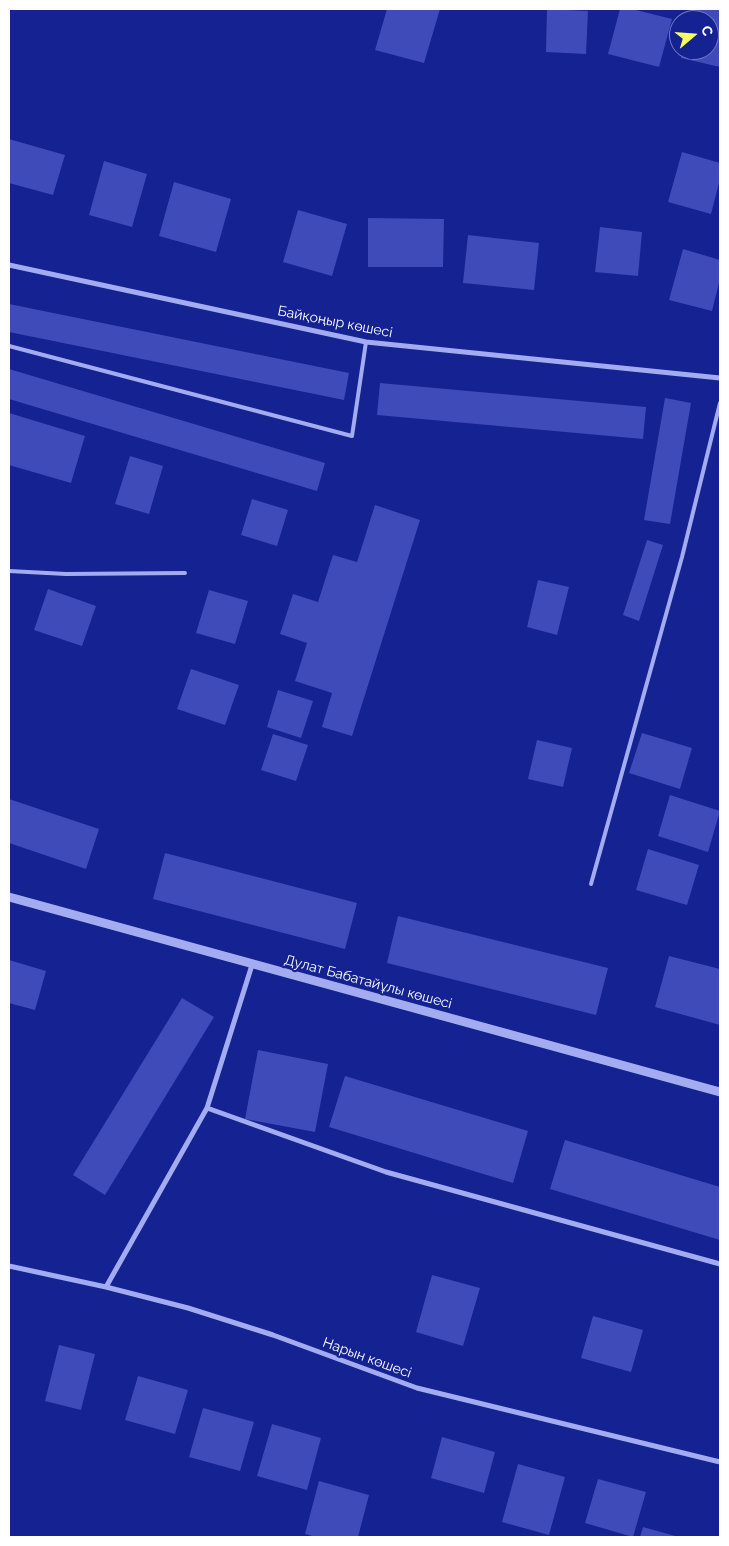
<!DOCTYPE html>
<meta charset="utf-8">
<style>
body{margin:0}
#map{position:relative;width:729px;height:1546px;overflow:hidden;background:#152291;font-family:Raleway,sans-serif}
canvas{display:block}
.frame{position:absolute;inset:0;border:10px solid #fff;pointer-events:none}
.north{position:absolute;left:669px;top:10px;width:50px;height:50px;box-sizing:border-box;background:#152291;border:1px solid #737abd;border-radius:50%;rotate:72deg;font-size:14px;font-weight:700;line-height:20px;text-align:center;color:#fff}
.north::after{content:'';display:block;margin:auto;width:18px;height:22px;background:#f7ff62;clip-path:polygon(50% 0,100% 100%,50% 72%,0 100%)}
</style>
<div id="map">
<canvas width="729" height="1546"></canvas>
<div class="frame"></div>
<div class="north">С</div>
</div>
<script>
const c = document.querySelector('canvas').getContext('2d');
c.lineJoin = 'round';
function fillPath(path, color) {
  c.fillStyle = color;
  c.fill(path, 'evenodd');
}
function poly(rows) {
  const path = new Path2D();
  for (const r of rows) {
    path.moveTo(r[0], r[1]);
    for (let i = 2; i < r.length; i += 2) path.lineTo(r[i], r[i + 1]);
  }
  return path;
}
function stroke(path, color, width, dash) {
  c.strokeStyle = color;
  c.lineWidth = width;
  c.lineCap = dash ? 'butt' : 'round';
  c.setLineDash(dash || []);
  c.stroke(path);
}
function drawText(font, color, halo, rows, align = 'center') {
  c.font = font + ' Raleway,sans-serif';
  c.lineWidth = 4.5;
  c.setLineDash([]);
  c.textBaseline = 'middle';
  c.strokeStyle = halo;
  c.fillStyle = color;
  for (const [text, x, y, turn = 0] of rows) {
    c.save();
    c.translate(x, y);
    c.rotate((+turn || 0) * Math.PI / 180);
    c.textAlign = isNaN(turn) ? turn : align;
    if (halo) c.strokeText(text, 0, 0);
    c.fillText(text, 0, 0);
    c.restore();
  }
}
fillPath(poly([
 [387,9,440,9,424,63,375,50],
 [547,9,588,11,586,54,546,52],
 [620,9,632,9,672,19,659,67,608,54],
 [693,9,720,9,720,67,681,58,683,50,709,50,709,20,690,20],
 [9,139,65,155,53,195,9,183],
 [682,152,720,163,720,179,711,214,668,202],
 [104,161,147,174,132,227,89,215],
 [174,182,231,199,216,252,159,236],
 [298,210,347,224,332,276,283,262],
 [368,218,444,219,443,267,368,267],
 [600,227,642,232,638,276,595,272],
 [468,235,539,243,534,290,463,283],
 [683,249,720,260,720,279,712,311,669,300],
 [9,304,349,373,344,400,9,332],
 [9,369,325,463,317,491,9,399],
 [380,383,646,407,643,439,377,415],
 [665,398,691,403,670,524,644,520],
 [9,413,85,436,71,483,9,465],
 [130,456,163,466,149,514,115,504],
 [252,499,288,510,277,546,241,535],
 [375,505,420,520,352,736,322,727,332,693,295,681,307,643,280,634,293,594,318,602,333,555,357,562],
 [647,540,663,545,639,621,623,615],
 [538,580,569,587,557,635,527,627],
 [48,589,96,606,82,646,34,630],
 [209,590,248,601,235,644,196,633],
 [191,669,239,685,225,725,177,709],
 [278,690,313,701,301,738,267,727],
 [642,733,692,748,680,789,629,773],
 [273,734,308,745,296,781,261,770],
 [537,740,572,748,563,787,528,779],
 [670,795,720,811,708,852,658,836],
 [9,799,99,829,86,869,9,843],
 [648,849,699,865,687,905,636,890],
 [165,853,357,903,345,949,153,899],
 [398,916,608,968,596,1015,387,963],
 [669,956,720,969,720,1025,655,1007],
 [9,960,46,971,35,1010,9,1003],
 [182,998,214,1017,105,1195,73,1175],
 [258,1050,328,1064,315,1132,245,1119],
 [345,1076,528,1131,513,1183,329,1127],
 [565,1140,720,1187,720,1240,550,1189],
 [432,1275,480,1288,463,1346,416,1332],
 [593,1316,643,1330,631,1372,581,1358],
 [59,1345,95,1354,81,1410,45,1401],
 [138,1376,188,1390,175,1434,125,1420],
 [203,1408,254,1422,240,1471,189,1457],
 [272,1424,321,1438,307,1490,257,1476],
 [442,1437,495,1452,484,1493,431,1478],
 [518,1464,565,1477,549,1535,502,1522],
 [598,1479,646,1492,633,1537,585,1523],
 [319,1481,369,1495,358,1537,316,1537,305,1534],
 [643,1527,679,1537,640,1537]
]), '#3e4bb9');
stroke(poly([
 [9,346,352,436,366,342],
 [9,571,66,574,185,573],
 [591,884,682,557,720,403]
]), '#a3acf1', 4);
stroke(poly([
 [9,265,366,342,720,378],
 [207,1108,386,1172,720,1264],
 [9,1266,106,1287,188,1308,273,1335,417,1388,720,1462],
 [106,1287,207,1108,252,965]
]), '#a3acf1', 5);
stroke(poly([
 [9,897,720,1092]
]), '#a3acf1', 9);
drawText('14px', '#fff', '#152291', [
 ["Байқоңыр көшесі",335,322,11],
 ["Дулат Бабатайұлы көшесі",368,982,15],
 ["Нарын көшесі",367,1358,20]
]);
</script>
